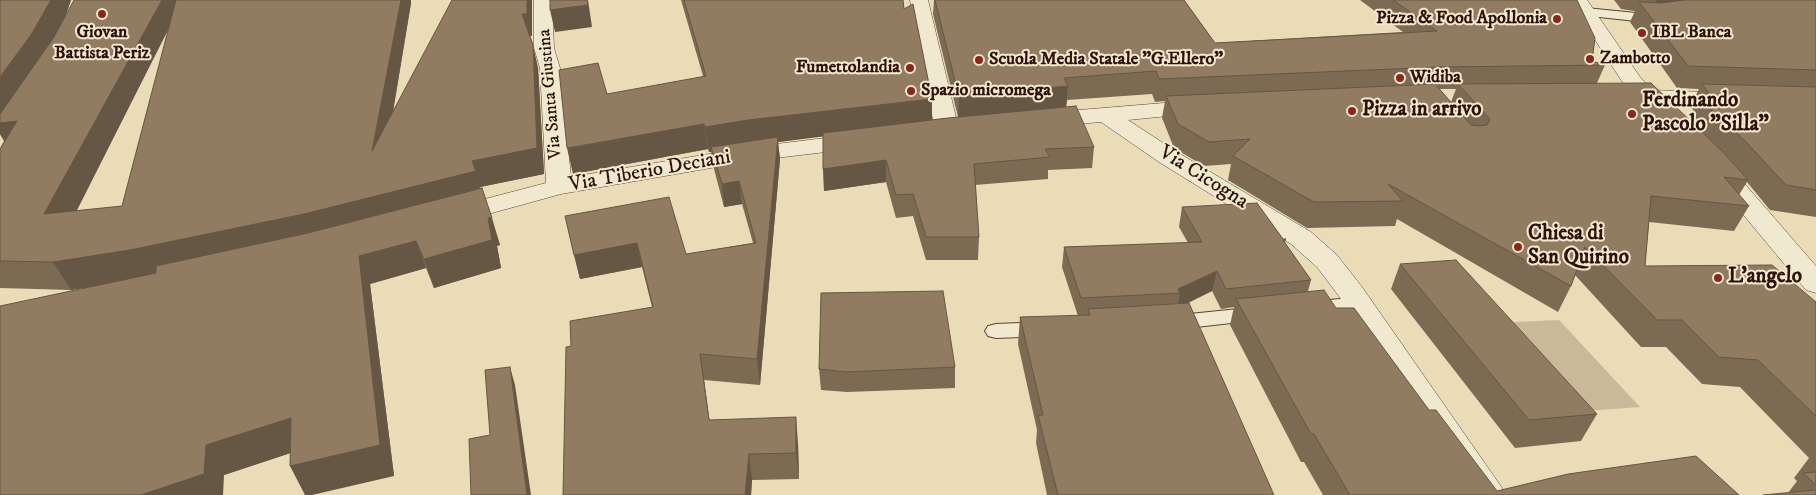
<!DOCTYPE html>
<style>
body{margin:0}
canvas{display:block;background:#eadcb6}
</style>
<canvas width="1816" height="495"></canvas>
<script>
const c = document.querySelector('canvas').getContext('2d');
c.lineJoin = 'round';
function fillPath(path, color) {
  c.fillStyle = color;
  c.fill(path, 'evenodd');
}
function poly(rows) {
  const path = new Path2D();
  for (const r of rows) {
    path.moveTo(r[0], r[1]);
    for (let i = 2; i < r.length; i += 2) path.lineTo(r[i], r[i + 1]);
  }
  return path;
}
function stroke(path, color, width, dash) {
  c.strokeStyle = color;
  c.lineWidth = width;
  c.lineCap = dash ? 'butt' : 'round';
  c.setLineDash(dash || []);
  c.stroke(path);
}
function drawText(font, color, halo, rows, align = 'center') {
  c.font = font + ' "IM FELL DW Pica",serif';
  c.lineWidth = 4;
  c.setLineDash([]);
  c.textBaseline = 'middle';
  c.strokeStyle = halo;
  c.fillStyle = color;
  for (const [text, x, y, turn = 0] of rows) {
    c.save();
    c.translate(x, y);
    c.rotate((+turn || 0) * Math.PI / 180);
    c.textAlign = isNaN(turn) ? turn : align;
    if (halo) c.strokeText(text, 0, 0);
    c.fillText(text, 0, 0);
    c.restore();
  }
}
fillPath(poly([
 [1559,320,1640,407,1571,412,1496,323]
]), '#cab998');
const lane = poly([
 [1586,8,1636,13,1659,13,1666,17,1659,21,1636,21,1581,15,1579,12,1586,8],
 [1360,297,1368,299,1371,304,1368,309,1309,316,1301,314,1298,309,1301,304,1309,302,1360,297],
 [1258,307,1266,309,1269,314,1266,319,1170,330,1162,328,1159,323,1162,318,1170,316,1258,307],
 [1046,322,1054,324,1057,329,1054,334,1046,336,996,338,988,336,985,331,988,326,996,324,1046,322]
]);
const street = poly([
 [534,0,552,0,554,48,560,68,571,177,751,147,859,134,867,136,871,141,867,146,859,148,751,161,561,194,452,224,443,222,439,216,443,210,546,183,540,68,534,48,534,0],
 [910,0,928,0,959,130,955,135,947,137,939,135,935,130,910,0],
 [1569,0,1587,0,1640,77,1652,90,1732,93,1740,95,1743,100,1740,105,1732,107,1664,103,1661,108,1653,110,1645,108,1640,102,1620,100,1617,95,1620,90,1627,89,1569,0],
 [1200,100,1208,102,1211,107,1208,112,1128,120,1177,152,1311,232,1337,255,1362,287,1507,495,1469,495,1341,299,1317,267,1291,244,1159,162,1101,122,1043,127,1035,125,1032,120,1035,115,1043,113,1200,100],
 [1715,158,1724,160,1816,266,1816,293,1806,290,1706,170,1703,165,1706,160,1715,158]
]);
stroke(lane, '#5e4431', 2);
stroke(street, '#5e4431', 1);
fillPath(lane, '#f1e8d0');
fillPath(street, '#f1e8d0');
fillPath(poly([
 [0,0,71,0,66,15,411,3,393,112,532,0,532,36,530,36,538,68,544,174,480,187,500,245,497,246,501,268,434,288,426,268,370,284,394,476,290,453,224,475,83,288,71,290,0,288,0,149,4,141,0,134],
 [169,28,122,206,76,211,80,203],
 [681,0,903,0,904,9,932,120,958,117,933,14,934,0,1184,0,1215,43,1403,32,1360,0,1577,0,1592,61,1605,65,1597,83,1692,122,1696,114,1690,106,1699,89,1677,88,1630,22,1635,11,1621,9,1614,0,1816,0,1816,217,1770,210,1747,182,1739,195,1749,206,1734,231,1649,222,1645,266,1816,302,1816,495,1788,493,1797,481,1794,478,1809,458,1740,387,1702,384,1666,347,1641,347,1575,275,1571,286,1558,312,1397,219,1395,226,1307,228,1228,180,1231,164,1204,166,1174,148,1162,118,1165,101,1155,102,1152,94,1067,100,1066,107,1094,147,1092,168,1048,170,1048,179,975,185,979,237,978,260,926,260,913,216,896,218,886,182,824,191,823,136,778,142,780,159,760,385,704,380,709,420,798,443,799,479,752,480,751,495,563,495,571,346,652,307,642,267,580,279,565,216,686,254,753,243,742,204,724,207,714,169,711,152,709,152,708,149,573,174,703,76],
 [1439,89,1456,89,1451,102],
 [1182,207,1283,239,1286,239,1285,243,1311,280,1308,291,1336,308,1429,410,1497,491,1739,495,1323,495,1304,462,1301,462,1230,325,1234,307,1221,309,1212,291,1186,304,1274,495,1047,495,1036,443,1037,430,1018,344,1020,317,1078,316,1062,267,1064,247,1188,243,1179,227],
 [1400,264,1597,414,1581,441,1515,448,1391,289],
 [955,367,955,388,847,392,821,390,819,369]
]), '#7d6a53');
fillPath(poly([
 [51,0,71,0,65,17,43,58,0,122,0,77],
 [162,0,183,0,61,242,44,214],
 [401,0,411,0,411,3,382,177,372,151],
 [527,0,532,0,532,36,528,36,522,14],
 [588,0,592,27,555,32,550,10],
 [1657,0,1730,0,1651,12],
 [533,45,538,68,544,174,480,187,484,197,146,278,71,290,53,262,472,161],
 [1068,86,1066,109,958,120,959,97],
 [932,99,932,123,778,142,780,159,760,385,757,359,777,142,711,147,711,152,709,152,705,127,748,120],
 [17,121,9,149,0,134,0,123],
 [704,124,708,149,573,174,567,148],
 [886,160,886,182,824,191,823,169],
 [739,181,742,204,724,207,722,184],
 [488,218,492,218,500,245,497,246,501,268,434,288,424,259],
 [416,241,426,268,370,284,394,476,312,495,305,495,290,466,359,256],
 [637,243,642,267,580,279,574,255],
 [1217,271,1212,291,1177,308,1180,293,1178,289],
 [700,354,704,380,713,446,709,420],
 [510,367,515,385,531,495,527,495],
 [796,417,798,443,799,479,796,453],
 [291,418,306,448,224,475,223,495,141,495,206,445],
 [749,454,752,480,751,495,745,495]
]), '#665644');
const building = poly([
 [0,0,51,0,31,35,0,77,0,0],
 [74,0,162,0,44,214,122,206,176,0,401,0,372,151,452,0,527,0,527,14,522,14,533,45,537,148,472,161,476,171,304,214,130,250,53,262,0,261,0,149,17,121,0,123,0,114,54,37,74,0],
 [550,0,587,0,588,5,550,10,550,0],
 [684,0,903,0,904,9,913,4,932,99,748,120,705,127,704,124,567,148,559,70,598,63,607,94,706,76,684,0],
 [935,0,1184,0,1215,43,1437,31,1393,0,1577,0,1595,38,1592,61,1605,65,1439,67,1159,79,1156,71,1064,78,1068,86,959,97,935,0],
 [1684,0,1816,0,1816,70,1688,66,1639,2,1661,3,1684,0],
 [1651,83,1725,154,1748,180,1724,177,1749,206,1651,196,1645,266,1772,265,1816,302,1816,416,1758,360,1719,357,1682,320,1657,320,1585,247,1571,286,1388,184,1403,201,1314,202,1233,156,1250,139,1209,142,1178,124,1166,96,1435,84,1471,125,1479,126,1487,125,1490,119,1458,84,1651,83],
 [1702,84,1816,87,1816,190,1786,185,1746,142,1702,101,1720,108,1702,84],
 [1076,106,1094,147,1045,149,1050,157,974,164,979,237,926,237,913,194,896,195,886,160,823,169,823,133,948,118,1076,106],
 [778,137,757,359,700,354,709,420,796,417,796,453,749,454,745,495,563,495,566,347,571,346,570,321,653,307,637,243,574,255,565,216,669,197,686,254,756,243,739,181,722,184,711,147,778,137],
 [482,188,492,218,488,218,492,240,424,259,416,241,359,256,380,445,290,466,291,418,206,445,204,474,141,495,0,495,0,306,156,273,156,266,308,233,482,188],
 [1257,203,1283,239,1286,239,1283,240,1311,280,1226,289,1217,271,1178,289,1180,293,1081,298,1064,247,1202,242,1182,207,1257,203],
 [1456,260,1597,414,1529,420,1400,264,1456,260],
 [1324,290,1336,308,1354,308,1429,410,1436,410,1497,491,1568,474,1696,456,1739,495,1350,495,1314,434,1311,434,1236,299,1324,290],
 [943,291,955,367,846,372,819,369,821,293,943,291],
 [1189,303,1274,495,1058,495,1038,415,1043,415,1020,317,1090,315,1088,309,1189,303],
 [510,367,527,495,471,495,469,439,490,435,485,370,510,367],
 [1816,472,1816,485,1803,473,1816,472],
 [1816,490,1816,495,1763,495,1816,490]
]);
fillPath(building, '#917b61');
stroke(building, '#665644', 1);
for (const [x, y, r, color] of [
 [102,14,5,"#8f2418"],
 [1557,19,5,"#8f2418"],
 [1642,33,5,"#8f2418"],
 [1590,59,5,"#8f2418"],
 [979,60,5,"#8f2418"],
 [910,68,5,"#8f2418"],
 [1400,78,5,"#8f2418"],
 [911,91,5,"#8f2418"],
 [1352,111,5,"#8f2418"],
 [1632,114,5,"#8f2418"],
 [1518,247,5,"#8f2418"],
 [1718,278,5,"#8f2418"]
]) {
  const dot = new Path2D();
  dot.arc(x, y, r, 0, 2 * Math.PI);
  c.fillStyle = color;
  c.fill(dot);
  stroke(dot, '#f1e8d0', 2);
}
drawText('bold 18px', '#301105', '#f1e8d0', [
 ["Pizza & Food Apollonia",1547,19,"right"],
 ["Giovan",102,33,"center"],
 ["Battista Periz",102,54,"center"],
 ["IBL Banca",1652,33],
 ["Zambotto",1600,59],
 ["Scuola Media Statale \"G.Ellero\"",989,60],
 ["Fumettolandia",900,68,"right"],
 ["Widiba",1410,78],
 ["Spazio micromega",921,91]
], 'left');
drawText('18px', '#301105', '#f1e8d0', [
 ["Via Santa Giustina",551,94,-95]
]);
drawText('bold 21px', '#301105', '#f1e8d0', [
 ["Ferdinando",1642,102],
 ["Pascolo \"Silla\"",1642,126],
 ["Pizza in arrivo",1362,111],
 ["Chiesa di",1528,235],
 ["San Quirino",1528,259],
 ["L'angelo",1728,278]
], 'left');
drawText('21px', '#301105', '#f1e8d0', [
 ["Via Tiberio Deciani",650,172,-10],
 ["Via Cicogna",1203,178,32]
]);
</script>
